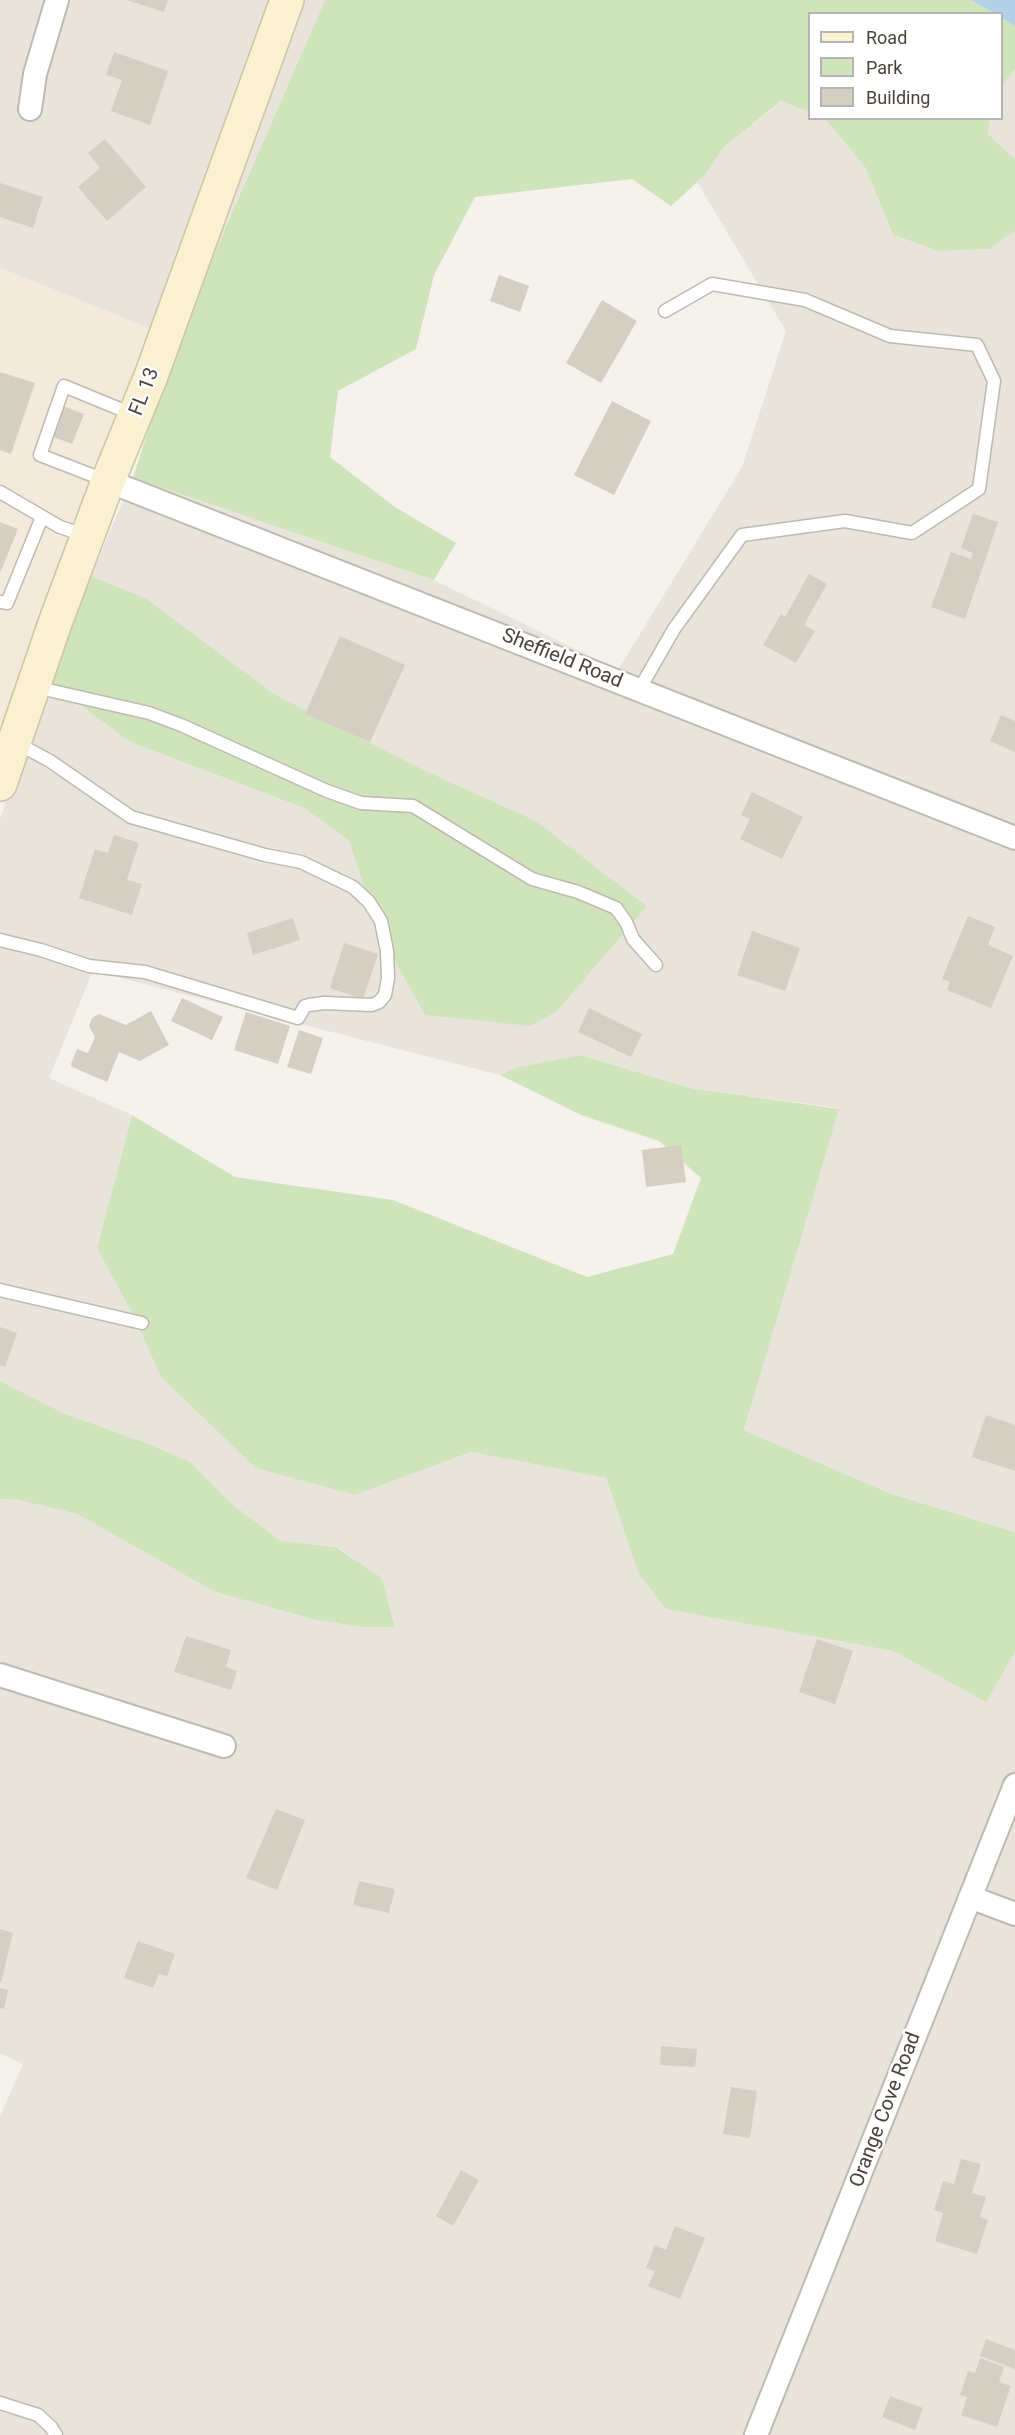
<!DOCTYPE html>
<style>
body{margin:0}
#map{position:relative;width:1015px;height:2435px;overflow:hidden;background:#f5f2ed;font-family:Roboto,sans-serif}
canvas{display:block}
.legend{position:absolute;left:808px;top:12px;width:195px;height:108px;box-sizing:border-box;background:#fff;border:2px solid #b6b4b1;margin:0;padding:8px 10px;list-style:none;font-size:18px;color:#49433b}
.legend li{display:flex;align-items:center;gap:12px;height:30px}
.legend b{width:30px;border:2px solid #b6b4b1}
</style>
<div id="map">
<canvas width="1015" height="2435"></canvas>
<ul class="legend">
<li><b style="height:8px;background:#f9f1d2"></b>Road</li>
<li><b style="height:16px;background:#d0e4bb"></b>Park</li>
<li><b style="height:16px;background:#d5cec3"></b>Building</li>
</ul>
</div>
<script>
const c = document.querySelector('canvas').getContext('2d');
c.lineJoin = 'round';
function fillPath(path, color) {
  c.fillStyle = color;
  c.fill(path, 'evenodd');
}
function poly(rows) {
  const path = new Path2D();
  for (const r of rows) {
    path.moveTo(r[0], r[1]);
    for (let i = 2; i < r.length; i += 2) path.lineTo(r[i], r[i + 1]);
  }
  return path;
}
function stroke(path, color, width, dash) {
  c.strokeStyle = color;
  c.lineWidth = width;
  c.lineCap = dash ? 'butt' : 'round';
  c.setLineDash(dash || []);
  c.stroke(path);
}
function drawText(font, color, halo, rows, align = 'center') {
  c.font = font + ' Roboto,sans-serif';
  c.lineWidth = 5;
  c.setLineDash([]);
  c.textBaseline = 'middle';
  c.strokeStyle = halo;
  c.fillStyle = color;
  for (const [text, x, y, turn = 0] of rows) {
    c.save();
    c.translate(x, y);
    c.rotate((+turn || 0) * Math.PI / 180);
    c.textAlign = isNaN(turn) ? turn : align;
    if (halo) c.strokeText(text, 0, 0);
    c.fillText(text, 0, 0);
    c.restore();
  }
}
fillPath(poly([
 [0,0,276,0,156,331,0,268],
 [298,0,325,0,177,339],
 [1015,69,1015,159,988,134,990,119,1002,118,1002,85],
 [782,101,809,112,810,118,825,119,865,167,893,235,939,251,990,249,1015,231,1015,1532,889,1493,744,1430,838,1108,690,1088,582,1055,518,1067,500,1075,93,971,49,1078,132,1115,97,1248,355,1495,471,1452,606,1478,639,1575,666,1609,893,1651,986,1701,1015,1652,1015,2435,0,2435,0,2116,23,2064,0,2053,0,1499,18,1500,77,1514,215,1592,316,1620,362,1627,395,1627,382,1578,337,1547,281,1541,231,1503,189,1461,146,1443,63,1413,0,1381,0,819,47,680,130,742,304,808,349,841,379,932,534,820,426,771,276,695,147,599,91,576,133,478,434,580,618,670,742,467,786,331,697,182,705,175,723,148]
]), '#e8e4db');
fillPath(poly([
 [0,268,156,331,8,726,0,723]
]), '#f3eadb');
fillPath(poly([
 [325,0,971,0,994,13,810,14,809,112,781,101,723,148,705,175,671,206,632,179,475,197,434,275,416,349,338,391,330,457,395,507,456,543,434,580,133,478,177,339],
 [1002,18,1015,26,1015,69,1002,85],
 [825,119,990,119,988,134,1015,159,1015,231,990,249,939,251,893,235,865,167],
 [91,576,147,599,276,695,426,771,534,820,647,906,557,1011,531,1026,425,1015,379,932,349,841,304,808,130,742,47,680],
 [581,1055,690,1088,839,1109,744,1430,889,1493,1015,1532,1015,1652,986,1702,893,1651,666,1609,639,1575,606,1478,471,1452,355,1495,256,1468,161,1377,135,1318,97,1248,132,1115,235,1177,393,1200,587,1277,673,1254,701,1178,659,1141,581,1115,500,1075,518,1067],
 [0,1381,63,1413,146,1443,189,1461,231,1503,281,1541,336,1547,382,1578,395,1627,362,1627,316,1620,215,1592,77,1514,18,1500,0,1499]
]), '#d0e4bb');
fillPath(poly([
 [971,0,1015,0,1015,26,1002,18,1002,14,994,13]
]), '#b1d1e9');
fillPath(poly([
 [126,0,168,0,164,12],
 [114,52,168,71,150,125,111,111,122,80,106,75],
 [105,139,146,187,107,221,78,187,100,168,88,153],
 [0,183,43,197,33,228,0,217],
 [499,275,529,286,520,312,490,301],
 [602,300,637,321,601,383,566,363],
 [0,372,35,383,11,454,0,450],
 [612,401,651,421,614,495,574,475],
 [63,406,84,414,72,444,51,436],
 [973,514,998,522,965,619,931,607,951,552,971,559,973,553,961,548],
 [0,522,18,529,0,573],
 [809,574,827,584,804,625,815,631,796,663,763,645,781,614,785,617],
 [340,636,405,665,370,742,305,714],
 [1001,715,1015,721,1015,752,990,741],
 [752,792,803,817,782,859,740,839,750,819,741,815],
 [114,835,139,843,127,880,142,884,132,915,79,898,95,849,108,853],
 [968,916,995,927,988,945,1013,956,991,1008,947,990,950,982,942,979],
 [293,918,300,940,253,955,247,933],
 [752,931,800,948,785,991,737,975],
 [344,943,378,954,363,999,330,988],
 [182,998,223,1017,212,1040,171,1021],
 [589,1008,642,1034,631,1057,578,1032],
 [151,1011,169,1045,140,1061,119,1052,107,1082,72,1067,71,1064,77,1049,88,1053,95,1037,89,1026,92,1018,99,1014,126,1025],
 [246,1012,290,1026,278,1064,234,1050],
 [299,1030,323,1038,311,1074,287,1067],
 [681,1145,686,1182,646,1187,642,1150],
 [0,1327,17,1333,5,1367,0,1365],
 [986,1415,1015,1425,1015,1471,972,1457],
 [186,1636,231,1650,226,1667,237,1671,231,1690,174,1672],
 [817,1639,853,1651,835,1704,799,1692],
 [276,1809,305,1820,277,1890,246,1878],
 [359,1881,395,1889,389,1913,353,1905],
 [0,1929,13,1933,1,1983,0,1982],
 [138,1941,175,1954,167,1976,159,1974,153,1988,124,1978],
 [0,1988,8,1990,4,2009,0,2008],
 [661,2046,697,2049,695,2067,660,2065],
 [731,2087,757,2091,750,2138,723,2134],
 [961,2159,981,2164,972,2193,986,2197,980,2217,988,2220,977,2254,935,2241,943,2213,934,2210,943,2181,954,2184],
 [461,2170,479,2180,453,2226,436,2216],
 [675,2226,705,2238,680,2299,648,2286,655,2271,646,2268,655,2245,666,2250],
 [986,2339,1015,2350,1015,2369,980,2356],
 [980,2358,1004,2367,999,2382,1011,2386,997,2427,961,2415,967,2397,960,2395,968,2371,975,2373],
 [890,2396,923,2408,915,2430,882,2417]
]), '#d5cec3');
const lane = poly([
 [107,481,40,455,64,386,132,414],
 [0,492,60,527,87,536],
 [0,602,7,603,42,517],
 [35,687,149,713,181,725,327,791,361,803,413,806,532,879,578,892,616,908,626,922,633,939,656,965],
 [639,690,674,629,742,535,845,521,912,533,979,489,994,381,977,345,890,336,805,300,712,284,665,311],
 [0,940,41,950,89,966,145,972,298,1018,305,1006,309,1005,324,1003,372,1005,379,1002,385,995,388,978,387,951,381,921,369,902,353,887,301,862,265,855,131,817,50,761,15,742],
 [0,1290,142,1323],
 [0,2403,38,2415,51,2427,56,2435]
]);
const street = poly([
 [30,109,35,74,57,0],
 [108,481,1015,838],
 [0,1675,224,1746],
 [970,1897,1015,1914],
 [756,2435,1015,1785]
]);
const secondary = poly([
 [0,784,55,623,108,481,151,376,287,0]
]);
stroke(lane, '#bfbab0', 15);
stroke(street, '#bfbab0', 26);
stroke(secondary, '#cfc4a2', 36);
stroke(lane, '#fff', 12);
stroke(street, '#fff', 22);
stroke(secondary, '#f9f1d2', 33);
drawText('20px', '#49433b', '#fff', [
 ["FL 13",145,392,-69],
 ["Sheffield Road",562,659,22],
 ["Orange Cove Road",886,2110,-69]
]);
</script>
